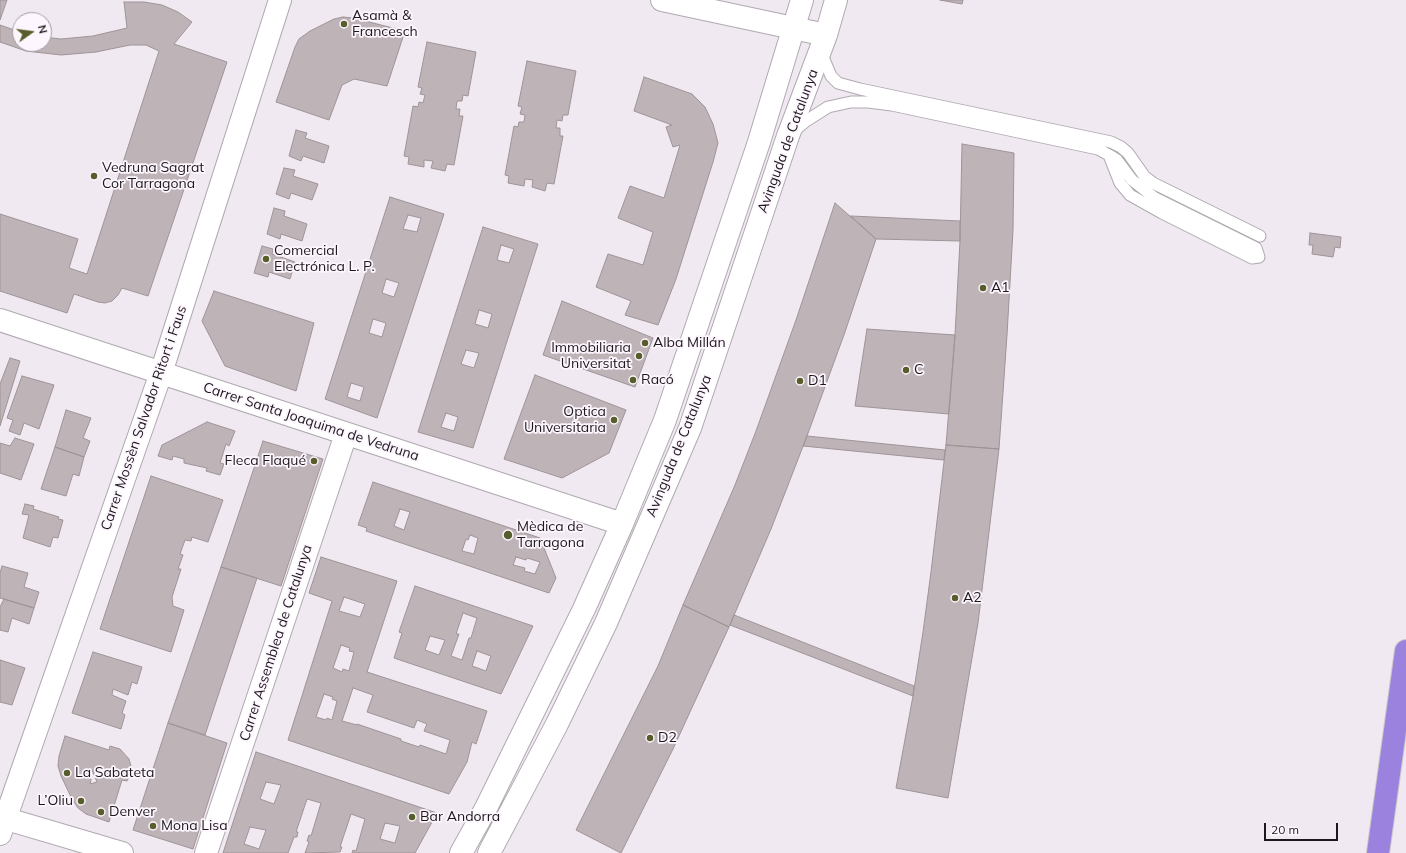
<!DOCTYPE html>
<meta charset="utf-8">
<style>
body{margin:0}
#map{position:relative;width:1406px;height:853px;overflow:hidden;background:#f0e9f1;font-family:Mulish,sans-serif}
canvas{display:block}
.north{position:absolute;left:12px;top:12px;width:40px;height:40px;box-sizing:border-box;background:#fef6fe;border:1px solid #a49ea4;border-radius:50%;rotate:76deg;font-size:11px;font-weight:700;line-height:16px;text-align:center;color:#1c191c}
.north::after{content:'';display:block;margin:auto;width:14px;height:18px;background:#585d2c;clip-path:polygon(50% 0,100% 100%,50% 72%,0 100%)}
.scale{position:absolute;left:1264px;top:823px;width:74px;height:18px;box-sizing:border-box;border:2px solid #1c191c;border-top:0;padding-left:5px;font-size:12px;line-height:14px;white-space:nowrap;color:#1c191c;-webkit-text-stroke:3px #fef6fe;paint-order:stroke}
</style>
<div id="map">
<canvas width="1406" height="853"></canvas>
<div class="north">N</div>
<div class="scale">20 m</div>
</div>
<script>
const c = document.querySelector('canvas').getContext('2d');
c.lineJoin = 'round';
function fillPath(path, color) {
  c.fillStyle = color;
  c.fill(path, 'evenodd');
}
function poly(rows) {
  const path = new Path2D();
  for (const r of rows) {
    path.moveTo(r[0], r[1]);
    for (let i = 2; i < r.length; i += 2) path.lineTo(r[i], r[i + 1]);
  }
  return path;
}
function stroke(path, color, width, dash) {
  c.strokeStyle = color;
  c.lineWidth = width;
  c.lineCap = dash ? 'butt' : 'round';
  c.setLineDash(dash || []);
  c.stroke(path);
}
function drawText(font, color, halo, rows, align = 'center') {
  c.font = font + ' Mulish,sans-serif';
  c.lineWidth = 3.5;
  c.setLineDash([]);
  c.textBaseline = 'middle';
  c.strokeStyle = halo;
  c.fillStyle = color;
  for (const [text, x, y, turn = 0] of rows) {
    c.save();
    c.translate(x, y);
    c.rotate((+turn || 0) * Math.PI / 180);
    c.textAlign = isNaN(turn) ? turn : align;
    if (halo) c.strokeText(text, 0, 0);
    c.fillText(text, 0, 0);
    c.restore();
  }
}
const building = poly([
 [0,0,7,0,0,20,0,0],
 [940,0,963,0,962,4,940,0],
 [124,2,144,2,162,5,178,12,192,22,174,44,227,62,148,296,122,288,118,295,112,301,105,303,98,302,74,294,67,313,0,291,0,214,78,239,69,268,87,274,159,51,146,45,130,45,96,52,61,55,26,51,0,42,0,25,20,32,20,44,44,44,44,37,61,39,93,36,127,28,124,2],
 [343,17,353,18,405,31,387,86,354,79,342,85,329,120,276,102,295,47,299,39,310,31,334,19,343,17],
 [427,42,476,52,468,96,463,95,462,101,457,101,456,109,460,109,459,116,463,116,454,165,447,164,445,171,431,168,433,161,424,160,424,167,408,164,409,157,404,156,413,106,418,107,419,102,423,103,425,95,420,94,422,88,418,87,427,42],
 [527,61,576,71,568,115,563,115,562,121,557,120,556,128,560,128,560,136,563,136,554,184,547,183,545,191,532,187,533,180,525,179,524,186,508,183,509,176,505,175,514,126,518,127,519,122,524,122,525,115,520,114,522,107,518,106,527,61],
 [644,77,692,94,705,107,713,124,718,143,713,162,676,279,658,325,625,315,631,301,596,287,608,254,643,265,653,232,618,218,630,186,664,198,680,145,673,147,666,127,672,125,634,111,644,77],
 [296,130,307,133,305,138,329,146,324,163,303,156,301,161,289,156,296,130],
 [962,144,1014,153,1013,230,1007,335,999,449,946,445,955,335,960,241,962,144],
 [284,168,295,170,293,176,318,184,312,200,291,193,289,199,276,194,284,168],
 [390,197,444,214,377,418,325,399,390,197],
 [408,215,421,218,417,232,403,229,408,215],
 [386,279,399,283,394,297,382,293,386,279],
 [373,319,386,323,382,337,369,333,373,319],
 [351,383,364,387,360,401,347,397,351,383],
 [835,203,876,239,845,332,807,436,771,529,729,627,683,605,735,485,756,431,796,320,835,203],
 [274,208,285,211,284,216,307,224,302,241,281,234,280,239,267,234,274,208],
 [851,216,960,221,960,241,876,239,851,216],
 [483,227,538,244,473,448,418,432,483,227],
 [501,245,514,249,509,263,497,260,501,245],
 [479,310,492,314,488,328,475,324,479,310],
 [466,350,479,353,474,368,461,364,466,350],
 [446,413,458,417,454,431,441,427,446,413],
 [1310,233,1341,237,1340,248,1335,247,1333,257,1312,254,1313,245,1309,245,1310,233],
 [262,246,273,249,272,254,295,262,290,279,269,272,268,277,254,273,262,246],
 [214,291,314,323,296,391,225,366,202,321,214,291],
 [562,301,653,338,635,387,543,355,562,301],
 [867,329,955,335,949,414,855,406,867,329],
 [10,358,20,361,0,426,0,384,10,358],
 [535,375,626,410,609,453,562,478,504,459,535,375],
 [22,376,54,385,39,429,24,423,20,435,9,431,13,420,7,418,22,376],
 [66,410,91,418,83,438,90,441,84,457,55,447,66,410],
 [207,422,235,431,229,446,226,444,220,463,224,464,220,475,206,471,207,468,184,463,184,459,173,456,172,460,158,456,162,445,207,422],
 [807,436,945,450,944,460,803,446,807,436],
 [15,438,34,444,21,480,0,473,0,443,10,446,15,438],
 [263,441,323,459,281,586,221,567,263,441],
 [946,445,999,449,978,623,948,798,896,788,913,696,923,632,931,572,946,445],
 [55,447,84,457,79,476,73,474,66,496,41,489,55,447],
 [151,476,223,500,208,542,192,537,191,541,185,540,180,554,183,555,178,569,181,569,172,597,173,606,184,610,171,652,100,629,151,476],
 [373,482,540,538,556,578,549,593,366,531,367,528,358,525,373,482],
 [400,509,410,512,404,530,394,526,400,509],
 [470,535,478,538,474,554,462,551,466,539,468,540,470,535],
 [516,557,526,560,527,558,540,562,535,574,524,571,525,568,513,565,516,557],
 [25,504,34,506,33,509,59,517,58,519,63,520,58,538,53,537,50,547,23,538,29,515,22,514,25,504],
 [321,557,397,581,367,672,487,711,476,744,472,742,467,762,449,794,288,740,332,601,309,593,321,557],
 [344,597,365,604,360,617,339,611,344,597],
 [341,645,350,648,349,651,354,652,349,671,343,669,342,672,333,668,341,645],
 [353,688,373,695,367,712,414,728,417,720,427,724,424,731,450,740,446,754,420,745,419,747,401,741,401,739,357,724,357,725,342,721,353,688],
 [324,694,333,697,332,699,337,701,332,720,327,718,326,720,316,717,324,694],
 [2,566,28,573,24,587,39,592,34,608,0,598,0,573,2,566],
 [221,567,257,578,205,735,168,723,221,567],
 [415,586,533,626,501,694,394,658,402,633,399,632,415,586],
 [463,613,477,618,471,638,469,638,462,660,451,656,459,634,456,634,463,613],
 [430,636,445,640,439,655,425,650,430,636],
 [477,651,491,656,486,671,472,666,477,651],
 [4,599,34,608,29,624,12,618,8,632,0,630,0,607,4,599],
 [683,605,729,627,673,749,621,853,576,830,658,666,683,605],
 [734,615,914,686,913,696,730,625,734,615],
 [93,652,142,667,137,684,132,682,128,695,113,689,112,695,126,701,122,713,125,715,121,729,72,713,93,652],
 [0,660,25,668,12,705,0,702,0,660],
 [168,723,227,743,193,849,133,830,168,723],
 [65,736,109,750,110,746,120,749,129,759,131,766,130,774,127,781,122,780,109,822,86,814,78,808,72,799,61,776,58,766,59,756,65,736],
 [92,770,97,782,90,784,91,780,90,775,84,772,92,770],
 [256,752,437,813,415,853,352,853,353,850,356,851,365,819,351,814,340,847,342,847,340,852,305,853,309,842,307,841,309,835,311,836,321,803,307,799,296,832,298,832,297,837,294,837,288,853,223,853,256,752],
 [266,782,281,785,274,804,260,799,266,782],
 [385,823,400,826,395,843,380,839,385,823],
 [250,827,266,830,259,849,244,844,250,827]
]);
fillPath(building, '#beb3b7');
stroke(building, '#9e9497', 1);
const lane = poly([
 [821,52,831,76,838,83,860,89,1111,142,1121,147,1128,153,1145,177,1153,183,1260,236],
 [794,131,806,121,828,107,851,102,868,102,892,105,1098,149,1109,155,1117,160,1132,180,1155,198,1256,248,1259,257,1252,258,1162,213,1130,195,1120,183,1109,155]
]);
const street = poly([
 [662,0,826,35],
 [0,320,622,524],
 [0,817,122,853],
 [0,834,161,373,280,0],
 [206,853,346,434],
 [461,853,486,808,584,609,622,524,665,420,759,142,802,0],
 [489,853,557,724,606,623,690,428,788,136,826,35,836,0]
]);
const highway = poly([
 [1378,853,1406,651]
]);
stroke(lane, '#b0a9b1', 13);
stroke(street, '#b0a9b1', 24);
stroke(highway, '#c9c8c9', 24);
stroke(lane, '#fff', 11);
stroke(street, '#fff', 22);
stroke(highway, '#9a82de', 22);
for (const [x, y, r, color] of [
 [344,24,4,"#585d2c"],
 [94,176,4,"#585d2c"],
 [266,259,4,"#585d2c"],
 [983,288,4,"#585d2c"],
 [645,343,4,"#585d2c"],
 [639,356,4,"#585d2c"],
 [906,370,4,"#585d2c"],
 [633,380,4,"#585d2c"],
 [800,381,4,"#585d2c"],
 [614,420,4,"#585d2c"],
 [314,461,4,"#585d2c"],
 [508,535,5,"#585d2c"],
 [955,598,4,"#585d2c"],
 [650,738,4,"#585d2c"],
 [67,773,4,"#585d2c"],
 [81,801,4,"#585d2c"],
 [101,812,4,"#585d2c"],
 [412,817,4,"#585d2c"],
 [153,826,4,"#585d2c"]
]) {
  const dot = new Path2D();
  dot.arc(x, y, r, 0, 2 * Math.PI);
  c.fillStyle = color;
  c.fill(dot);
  stroke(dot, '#fef6fe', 1.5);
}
drawText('14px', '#1c191c', '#fef6fe', [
 ["Asamà &",352,16],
 ["Francesch",352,32],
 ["Vedruna Sagrat",102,168],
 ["Cor Tarragona",102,184],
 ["Comercial",274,251],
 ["Electrónica L. P.",274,267],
 ["A1",991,288],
 ["Alba Millán",653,343],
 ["Immobiliaria",631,348,"right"],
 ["Universitat",631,364,"right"],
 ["C",914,370],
 ["Racó",641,380],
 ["D1",808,381],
 ["Optica",606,412,"right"],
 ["Universitaria",606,428,"right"],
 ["Fleca Flaqué",306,461,"right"],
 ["Mèdica de",517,527],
 ["Tarragona",517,543],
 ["A2",963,598],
 ["D2",658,738],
 ["La Sabateta",75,773],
 ["L’Oliu",73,801,"right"],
 ["Denver",109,812],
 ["Bar Andorra",420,817],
 ["Mona Lisa",161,826]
], 'left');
drawText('14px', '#1c191c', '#fef6fe', [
 ["Avinguda de Catalunya",788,141,-70],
 ["Carrer Mossèn Salvador Ritort i Faus",144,418,-71],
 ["Carrer Santa Joaquima de Vedruna",311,422,18],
 ["Avinguda de Catalunya",679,446,-68],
 ["Carrer Assemblea de Catalunya",276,643,-72]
]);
</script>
